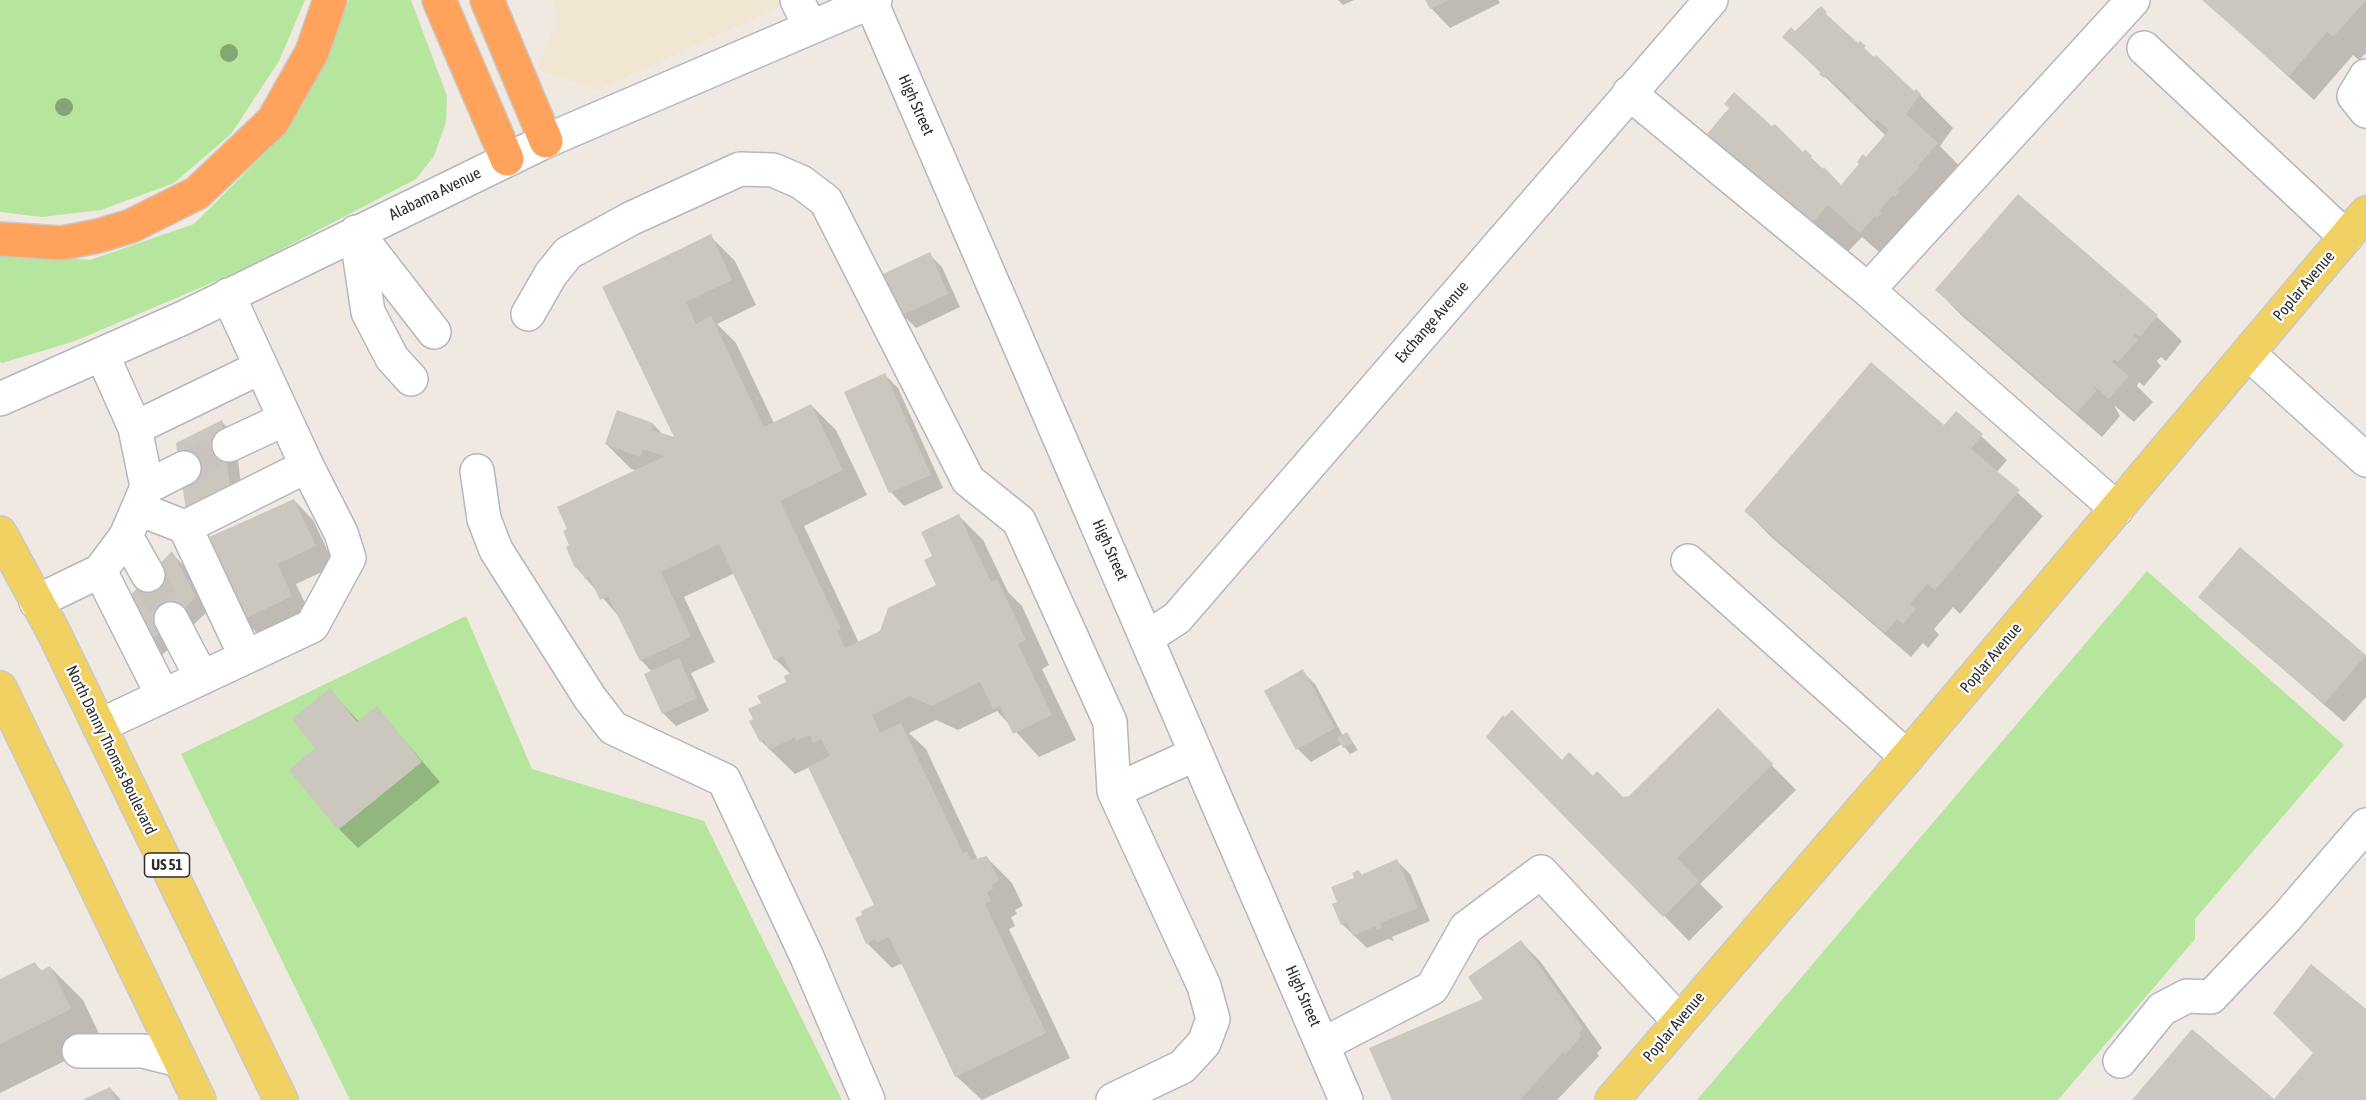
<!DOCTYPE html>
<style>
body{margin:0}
canvas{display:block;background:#efe9e1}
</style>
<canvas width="2366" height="1100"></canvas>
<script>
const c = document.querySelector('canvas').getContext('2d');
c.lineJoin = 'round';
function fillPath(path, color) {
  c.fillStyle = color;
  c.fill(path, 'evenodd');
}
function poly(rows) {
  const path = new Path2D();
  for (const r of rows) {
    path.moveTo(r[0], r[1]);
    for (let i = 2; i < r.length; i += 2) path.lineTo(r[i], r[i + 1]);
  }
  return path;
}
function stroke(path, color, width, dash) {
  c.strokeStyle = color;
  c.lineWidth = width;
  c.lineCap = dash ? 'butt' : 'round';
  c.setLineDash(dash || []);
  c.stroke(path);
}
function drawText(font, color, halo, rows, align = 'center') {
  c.font = font + ' "Asap Condensed",sans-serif';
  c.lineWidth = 4.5;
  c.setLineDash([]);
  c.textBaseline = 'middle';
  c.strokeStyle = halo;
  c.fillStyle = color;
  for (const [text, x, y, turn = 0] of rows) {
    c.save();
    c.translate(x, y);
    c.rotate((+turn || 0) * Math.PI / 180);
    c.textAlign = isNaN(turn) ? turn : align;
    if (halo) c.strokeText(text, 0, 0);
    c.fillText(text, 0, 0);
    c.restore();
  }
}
fillPath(poly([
 [552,0,794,0,597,90,537,70,559,17]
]), '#f0e6d1');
fillPath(poly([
 [0,0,305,0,279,61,231,134,174,183,101,210,42,217,0,212],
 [349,0,411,0,447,96,446,122,434,156,416,179,244,269,75,341,2,363,0,361,0,251,90,260,194,224,279,139,326,62],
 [2147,571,2344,745,2195,919,2195,939,2058,1100,1697,1100],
 [466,616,532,769,704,821,842,1100,350,1100,181,754]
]), '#b6e59e');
fillPath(poly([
 [1338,0,1354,0,1343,5],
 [1427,0,1498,0,1500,3,1450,28,1431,8],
 [2204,0,2366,0,2366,53,2359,60,2353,55,2314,100],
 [1818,8,1914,94,1916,91,1953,128,1940,146,1970,177,1894,265,1862,237,1844,256,1743,169,1709,135,1803,154,1805,152,1842,187,1886,136,1784,37,1796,34],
 [2018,196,2157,317,2182,341,2166,361,2161,357,2157,361,2161,366,2144,386,2139,382,2137,386,2153,402,2134,422,2114,405,2120,416,2102,437,1961,315,1937,290],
 [710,236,735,261,756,305,717,324,736,343,774,423,811,405,836,430,867,495,804,526,859,643,882,632,938,586,934,557,958,515,983,540,1008,592,1022,606,1049,665,1042,669,1076,740,1039,757,997,711,958,730,936,720,909,733,926,749,978,860,987,858,1012,883,1023,906,1015,910,1017,914,1011,917,1015,926,1009,929,1070,1058,982,1100,956,1076,905,966,900,964,892,968,867,943,876,905,810,767,795,774,761,741,755,720,763,704,788,682,791,674,775,659,735,573,684,597,715,662,691,673,709,711,676,726,663,713,652,672,641,660,621,619,576,567,637,471,631,469,606,444,653,424,664,436,677,440,604,288],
 [929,254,942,267,960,307,916,328,903,315,885,275],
 [885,375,898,388,943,488,904,506,891,492,846,393],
 [1956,413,2007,460,1996,473,2043,516,1960,614,1953,607,1934,629,1939,635,1928,648,1923,643,1911,657,1770,536,1746,511,1944,427],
 [222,422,235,435,244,510,201,529],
 [294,500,313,520,335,566,296,584,311,616,262,638,243,619],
 [2240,550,2366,657,2366,697,2344,722,2200,597],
 [172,553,184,566,208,611,161,656,148,643],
 [1302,671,1315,684,1343,736,1347,734,1358,750,1350,754,1342,744,1311,762,1298,749],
 [330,690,359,722,377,708,440,782,358,848,339,829],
 [1718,710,1796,790,1700,884,1723,907,1689,941,1488,737,1562,763,1593,778,1623,799,1630,798],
 [1397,861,1410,874,1430,921,1392,937,1394,941,1388,939,1367,948,1342,924,1339,903,1359,872,1363,876],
 [1521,942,1540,961,1602,1048,1597,1053,1599,1056,1557,1100,1393,1100,1485,1000],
 [35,964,42,971,50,967,83,1000,103,1042,0,1093,0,981],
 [110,1088,121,1100,86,1100]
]), '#0003');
fillPath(poly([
 [1425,0,1449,0,1430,9],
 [2202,0,2366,0,2337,33,2333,36,2327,32,2289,76],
 [1821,6,1827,12,1826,14,1858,43,1860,41,1866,46,1864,48,1874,57,1876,55,1914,91,1916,89,1921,94,1906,114,1938,143,1918,166,1920,167,1897,189,1900,191,1895,197,1893,195,1879,211,1881,213,1877,218,1875,216,1860,233,1828,205,1812,223,1708,136,1708,133,1729,108,1724,104,1734,92,1772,126,1775,124,1803,152,1805,149,1812,156,1810,158,1823,169,1824,167,1841,185,1859,164,1857,162,1863,154,1866,157,1889,130,1877,120,1874,122,1856,103,1855,105,1849,101,1851,98,1826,76,1824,78,1819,74,1821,72,1782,37,1791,27,1795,31],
 [2018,194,2158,315,2140,337,2135,333,2133,336,2138,340,2118,362,2114,359,2111,361,2129,376,2109,399,2093,385,2096,391,2077,413,1935,290],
 [711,234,732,280,686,302,696,324,711,316,764,427,811,404,843,470,780,501,841,629,837,631,845,648,880,631,888,608,936,585,924,560,932,556,921,532,959,514,991,582,997,579,1026,640,1018,644,1052,715,1013,734,1000,706,993,709,980,682,932,706,910,696,872,715,880,733,901,723,963,853,967,851,971,860,987,856,999,881,991,885,993,889,987,892,991,901,985,904,1046,1033,955,1077,889,937,877,943,875,939,866,944,855,918,862,915,861,911,874,905,808,767,830,756,821,739,813,743,810,735,796,741,795,737,769,750,764,740,760,742,749,721,753,719,748,709,761,703,757,696,786,682,784,676,791,673,783,656,774,660,719,544,661,572,691,637,640,661,608,596,600,600,589,577,585,579,578,566,575,568,566,547,569,545,563,531,567,529,557,507,665,456,643,449,640,457,605,444,617,410,653,423,651,430,674,437,602,287],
 [930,252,948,294,902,315,883,274],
 [1871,362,1944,425,1956,411,1983,434,1971,449,2020,490,1935,590,1927,584,1910,604,1916,609,1903,624,1897,619,1885,633,1744,511],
 [885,373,931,475,889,493,844,392],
 [222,420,231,496,187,517,176,443],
 [294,499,316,546,278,564,292,596,242,620,205,539],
 [2240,547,2366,655,2324,704,2198,597],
 [172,551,196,597,147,644,125,601],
 [679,658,697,698,662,714,644,674],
 [1303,669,1335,728,1296,750,1264,691],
 [330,688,357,722,377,706,422,762,338,830,289,770,315,748,292,719],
 [1718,708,1773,764,1677,858,1699,881,1663,917,1486,737,1503,715,1505,717,1512,710,1562,760,1569,752,1593,776,1597,771,1623,797,1629,796],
 [1347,732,1353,743,1343,748,1337,738],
 [1397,859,1418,908,1380,923,1382,928,1377,930,1375,926,1353,936,1347,923,1341,925,1332,904,1337,902,1331,887,1354,878,1352,873,1359,870,1361,875],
 [1521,940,1583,1028,1579,1033,1581,1036,1566,1054,1563,1052,1520,1100,1392,1100,1369,1048,1483,999,1468,977],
 [35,962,40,971,50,966,71,1009,0,1044,0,979],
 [2311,964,2366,1009,2366,1100,2132,1100,2192,1029,2274,1099,2313,1053,2273,1013],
 [110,1087,116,1100,82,1100]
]), '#cbc7bf');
stroke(poly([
 [184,468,229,445],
 [148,575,171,619]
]), '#c8c4bd', 33, [33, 16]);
const minor = poly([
 [797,0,810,27],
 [871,2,1346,1100],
 [2144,48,2346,237],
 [2366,76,2354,96,2366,111],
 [1629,93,1868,290],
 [356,232,368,312,392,358,411,379],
 [358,234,434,332],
 [528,314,551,274,568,253,632,218,740,169,773,170,801,182,826,201,968,480,1019,521,1110,722,1114,791,1204,986,1213,1019,1204,1043,1182,1067,1113,1100],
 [2248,353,2366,460],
 [0,399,183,318,546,141,875,0],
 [135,428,261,367],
 [229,445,285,419],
 [477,471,484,519,496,550,590,698,613,728,724,780,807,957,868,1100],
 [147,487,184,468],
 [139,509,185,527,246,657],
 [2117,509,1868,290,2133,0],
 [185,527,307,466],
 [126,536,148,575],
 [1688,561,1907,757],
 [100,571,163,696],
 [36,602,100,571,126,536,147,487,135,428,102,354],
 [171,619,202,678],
 [1148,637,1177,618,1711,0],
 [99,726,312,626,349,558,341,533,307,466,228,295],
 [1114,791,1196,754],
 [1324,1044,1432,988,1466,928,1541,872,1679,1021],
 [79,1051,143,1051,179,1060],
 [2120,1061,2162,1009,2187,996,2211,997,2285,919,2366,825]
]);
const major = poly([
 [0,533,53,631,281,1100],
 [0,688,199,1100],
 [1612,1100,1907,757,2366,213]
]);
const highway = poly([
 [439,0,507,159],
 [487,0,546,141],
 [0,239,62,243,98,236,131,226,197,193,273,121,312,52,330,0]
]);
stroke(minor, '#b4b7c1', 36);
stroke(major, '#c9c9c9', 36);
stroke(highway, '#c9c9c9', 36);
stroke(minor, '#fff', 33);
stroke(major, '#f2d163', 33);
stroke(highway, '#ffa35c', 33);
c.fillStyle = '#84a574';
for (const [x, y] of [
 [229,53],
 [64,107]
]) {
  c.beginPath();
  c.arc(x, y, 9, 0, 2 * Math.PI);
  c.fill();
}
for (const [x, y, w] of [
 [167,865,45]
]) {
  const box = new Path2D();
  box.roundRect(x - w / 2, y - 12, w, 24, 4.5);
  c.fillStyle = '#fff';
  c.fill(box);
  stroke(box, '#2e2e2e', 1.5);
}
drawText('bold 15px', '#2e2e2e', null, [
 ["US 51",167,865]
]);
drawText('16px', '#2e2e2e', '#fff', [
 ["High Street",916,105,66],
 ["Alabama Avenue",435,194,-26],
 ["Poplar Avenue",2304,286,-50],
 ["Exchange Avenue",1432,322,-49],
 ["High Street",1110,550,66],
 ["Poplar Avenue",1991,658,-50],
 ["North Danny Thomas Boulevard",111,750,64],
 ["High Street",1303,996,66],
 ["Poplar Avenue",1674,1027,-50]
]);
</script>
